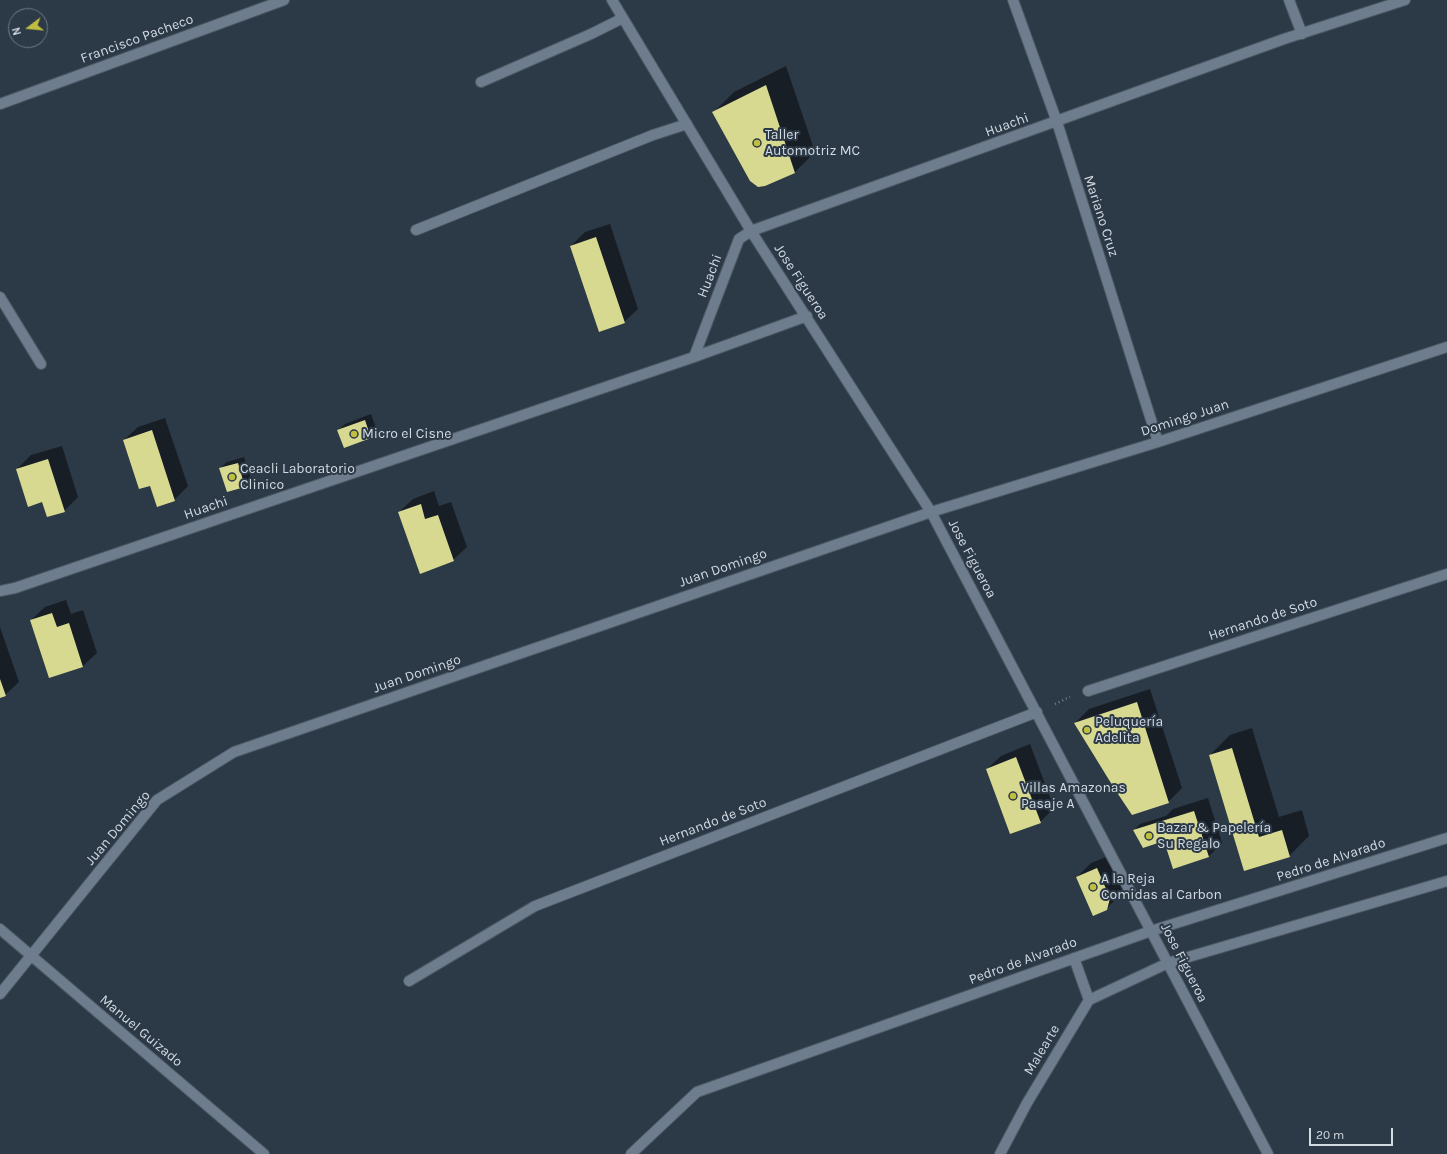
<!DOCTYPE html>
<meta charset="utf-8">
<style>
body{margin:0}
#map{position:relative;width:1447px;height:1154px;overflow:hidden;background:#2c3947;font-family:Karla,sans-serif}
canvas{display:block}
.north{position:absolute;left:8px;top:8px;width:40px;height:40px;box-sizing:border-box;background:#2c3947;border:1px solid #6e7985;border-radius:50%;rotate:254deg;font-size:11px;font-weight:700;line-height:16px;text-align:center;color:#d2dae2}
.north::after{content:'';display:block;margin:auto;width:14px;height:18px;background:#bfbe41;clip-path:polygon(50% 0,100% 100%,50% 72%,0 100%)}
.scale{position:absolute;left:1309px;top:1128px;width:84px;height:18px;box-sizing:border-box;border:2px solid #d2dae2;border-top:0;padding-left:5px;font-size:12px;line-height:14px;white-space:nowrap;color:#d2dae2;-webkit-text-stroke:3px #2c3947;paint-order:stroke}
</style>
<div id="map">
<canvas width="1447" height="1154"></canvas>
<div class="north">N</div>
<div class="scale">20 m</div>
</div>
<script>
const c = document.querySelector('canvas').getContext('2d');
c.lineJoin = 'round';
function fillPath(path, color) {
  c.fillStyle = color;
  c.fill(path, 'evenodd');
}
function poly(rows) {
  const path = new Path2D();
  for (const r of rows) {
    path.moveTo(r[0], r[1]);
    for (let i = 2; i < r.length; i += 2) path.lineTo(r[i], r[i + 1]);
  }
  return path;
}
function stroke(path, color, width, dash) {
  c.strokeStyle = color;
  c.lineWidth = width;
  c.lineCap = dash ? 'butt' : 'round';
  c.setLineDash(dash || []);
  c.stroke(path);
}
function drawText(font, color, halo, rows, align = 'center') {
  c.font = font + ' Karla,sans-serif';
  c.lineWidth = 4;
  c.setLineDash([]);
  c.textBaseline = 'middle';
  c.strokeStyle = halo;
  c.fillStyle = color;
  for (const [text, x, y, turn = 0] of rows) {
    c.save();
    c.translate(x, y);
    c.rotate((+turn || 0) * Math.PI / 180);
    c.textAlign = isNaN(turn) ? turn : align;
    if (halo) c.strokeText(text, 0, 0);
    c.fillText(text, 0, 0);
    c.restore();
  }
}
fillPath(poly([
 [786,66,815,152,794,173,714,112,734,92],
 [610,224,638,309,624,322,571,246,585,232],
 [371,414,377,431,371,437,338,430,345,424],
 [165,418,188,486,174,500,124,440,138,427],
 [62,446,78,497,64,511,43,501,17,469,31,455],
 [244,457,251,479,245,486,220,468,227,462],
 [434,491,439,506,451,502,467,547,453,560,399,512,413,499],
 [66,600,71,614,83,610,97,653,83,666,50,677,31,620,45,607],
 [0,627,19,682,5,695,0,697],
 [1150,689,1182,788,1168,802,1075,723,1089,709],
 [1252,728,1279,817,1302,810,1309,836,1289,856,1244,870,1210,755,1230,735],
 [1030,744,1054,808,1040,822,987,769,1001,756],
 [1208,798,1222,843,1208,857,1164,839,1134,830,1140,824,1166,816,1173,809],
 [1111,855,1123,884,1120,895,1106,909,1077,877,1091,863]
]), '#0007');
fillPath(poly([
 [766,85,795,173,765,186,758,187,750,181,712,112],
 [596,237,625,323,599,332,570,246],
 [365,420,371,438,344,448,337,430],
 [152,430,175,501,157,507,150,486,139,489,123,440],
 [48,459,65,512,47,517,42,502,28,507,16,469],
 [238,463,245,487,227,492,219,468],
 [421,504,425,519,438,515,454,561,420,574,398,512],
 [52,613,57,627,69,623,83,667,49,678,30,620],
 [0,679,6,696,0,698],
 [1137,702,1169,803,1132,815,1114,788,1074,723],
 [1232,748,1259,837,1282,830,1290,857,1244,871,1209,755],
 [1016,757,1041,823,1010,834,986,769],
 [1194,811,1209,857,1173,869,1164,841,1143,848,1133,830],
 [1097,868,1110,898,1107,910,1093,916,1076,877]
]), '#d8d990');
const minor = poly([
 [612,0,751,231,931,512,1268,1154],
 [1013,0,1057,122,1158,442],
 [1289,0,1302,34],
 [481,82,591,34,623,18],
 [0,104,284,0],
 [416,230,653,135,687,124],
 [0,297,41,364],
 [694,357,739,239,751,231,1284,39,1405,0],
 [0,591,15,588,694,357,807,316],
 [1088,691,1447,574],
 [0,929,264,1154],
 [409,981,535,906,1037,712],
 [0,994,157,800,234,752,931,512,1158,442,1447,347],
 [1089,1000,1168,963,1447,881],
 [631,1154,697,1092,1151,931,1447,838],
 [1000,1154,1027,1103,1089,1000,1074,958]
]);
stroke(minor, '#4d5863', 12);
stroke(poly([
 [1055,704,1070,697]
]), '#737e8a', 2.5, [1, 3]);
stroke(minor, '#6e7d8d', 10);
for (const [x, y, r, color] of [
 [757,143,4,"#bfbe41"],
 [354,434,4,"#bfbe41"],
 [232,477,4,"#bfbe41"],
 [1087,730,4,"#bfbe41"],
 [1013,796,4,"#bfbe41"],
 [1149,836,4,"#bfbe41"],
 [1093,887,4,"#bfbe41"]
]) {
  const dot = new Path2D();
  dot.arc(x, y, r, 0, 2 * Math.PI);
  c.fillStyle = color;
  c.fill(dot);
  stroke(dot, '#2c3947', 1.5);
}
drawText('14px', '#d2dae2', '#2c3947', [
 ["Francisco Pacheco",137,39,-20],
 ["Huachi",1007,125,-20],
 ["Mariano Cruz",1101,216,72],
 ["Huachi",710,276,-69],
 ["Jose Figueroa",801,282,57],
 ["Domingo Juan",1185,418,-18],
 ["Huachi",206,508,-19],
 ["Jose Figueroa",972,559,62],
 ["Juan Domingo",723,568,-19],
 ["Hernando de Soto",1263,619,-18],
 ["Juan Domingo",417,674,-19],
 ["Hernando de Soto",713,822,-21],
 ["Juan Domingo",118,828,-50],
 ["Pedro de Alvarado",1331,860,-18],
 ["Pedro de Alvarado",1023,961,-20],
 ["Jose Figueroa",1184,963,63],
 ["Manuel Guizado",141,1031,40],
 ["Malearte",1042,1050,-59]
]);
drawText('14px', '#d2dae2', '#2c3947', [
 ["Taller",765,135],
 ["Automotriz MC",765,151],
 ["Micro el Cisne",362,434],
 ["Ceacli Laboratorio",240,469],
 ["Clinico",240,485],
 ["Peluquería",1095,722],
 ["Adelita",1095,738],
 ["Villas Amazonas",1021,788],
 ["Pasaje A",1021,804],
 ["Bazar & Papelería",1157,828],
 ["Su Regalo",1157,844],
 ["A la Reja",1101,879],
 ["Comidas al Carbon",1101,895]
], 'left');
</script>
